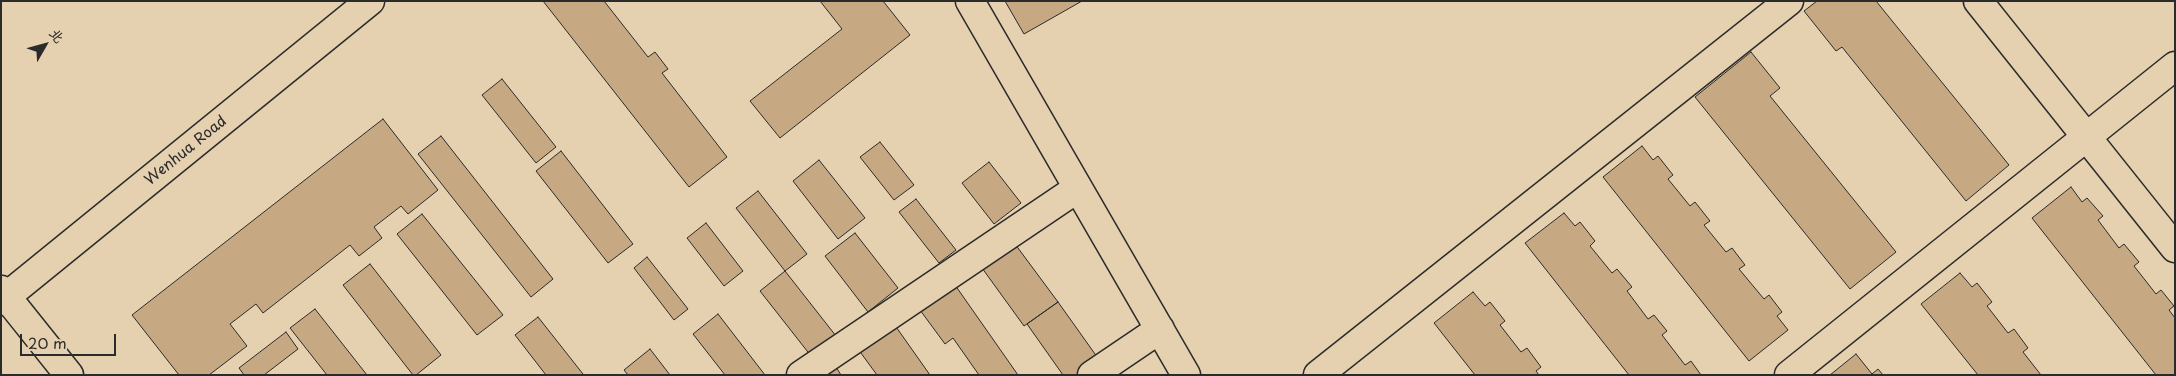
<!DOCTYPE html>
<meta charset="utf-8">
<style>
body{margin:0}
#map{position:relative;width:2176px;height:376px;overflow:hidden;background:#e5d0af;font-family:"Playpen Sans","LXGW WenKai TC",sans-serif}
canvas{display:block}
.frame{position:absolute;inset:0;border:2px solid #2b2b2b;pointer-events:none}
.north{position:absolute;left:20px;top:20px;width:50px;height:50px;-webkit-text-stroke:4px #e5d0af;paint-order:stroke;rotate:52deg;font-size:14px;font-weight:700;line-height:20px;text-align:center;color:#2b2b2b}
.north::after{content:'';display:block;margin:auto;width:18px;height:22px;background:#2b2b2b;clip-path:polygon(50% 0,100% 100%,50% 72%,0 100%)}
.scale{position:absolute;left:20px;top:334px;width:96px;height:22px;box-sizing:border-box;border:2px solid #2b2b2b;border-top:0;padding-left:6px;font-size:15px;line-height:18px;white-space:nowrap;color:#2b2b2b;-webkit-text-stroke:4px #e5d0af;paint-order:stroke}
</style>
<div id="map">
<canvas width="2176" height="376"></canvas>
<div class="frame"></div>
<div class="north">北</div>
<div class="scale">20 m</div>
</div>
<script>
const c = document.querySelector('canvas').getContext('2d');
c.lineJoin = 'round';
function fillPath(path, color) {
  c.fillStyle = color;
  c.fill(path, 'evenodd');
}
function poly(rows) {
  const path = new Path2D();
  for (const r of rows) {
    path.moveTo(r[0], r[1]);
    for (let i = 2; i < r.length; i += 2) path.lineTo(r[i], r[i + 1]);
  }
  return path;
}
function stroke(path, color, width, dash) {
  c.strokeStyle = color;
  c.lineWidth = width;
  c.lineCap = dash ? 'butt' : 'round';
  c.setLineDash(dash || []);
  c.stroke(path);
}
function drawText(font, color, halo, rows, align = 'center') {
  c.font = font + ' "Playpen Sans",sans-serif';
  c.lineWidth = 5;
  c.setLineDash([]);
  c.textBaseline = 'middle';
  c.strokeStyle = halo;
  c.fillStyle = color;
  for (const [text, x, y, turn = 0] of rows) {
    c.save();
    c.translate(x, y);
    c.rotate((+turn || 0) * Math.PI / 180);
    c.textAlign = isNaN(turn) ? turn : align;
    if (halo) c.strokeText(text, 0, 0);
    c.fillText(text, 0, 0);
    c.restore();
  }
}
const building = poly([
 [543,1,604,1,648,57,655,52,668,69,662,73,727,157,689,187,543,1],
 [820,1,883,1,910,35,780,138,750,101,842,29,820,1],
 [1005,1,1082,1,1024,34,1005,1],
 [1817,1,1876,1,2009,165,1966,201,1842,47,1836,51,1804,11,1817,1],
 [1751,52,1780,88,1770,96,1896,252,1850,289,1695,97,1751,52],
 [502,79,556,147,536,163,482,95,502,79],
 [383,119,438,190,408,214,401,206,374,227,382,238,359,256,350,245,263,313,256,304,230,324,247,346,209,375,179,375,132,315,383,119],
 [441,136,553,279,531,297,418,154,441,136],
 [880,142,914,185,894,200,860,157,880,142],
 [1642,146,1653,160,1658,156,1673,175,1668,179,1690,206,1695,202,1710,221,1704,225,1726,252,1732,248,1745,265,1739,269,1764,299,1769,295,1782,312,1777,316,1788,330,1749,361,1603,177,1642,146],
 [561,151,633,244,608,263,536,171,561,151],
 [819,160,865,218,838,239,793,181,819,160],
 [989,162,1021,203,994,224,962,183,989,162],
 [2071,187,2082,202,2087,198,2103,216,2098,220,2119,248,2124,244,2139,262,2134,266,2156,294,2161,290,2174,306,2169,310,2175,318,2175,375,2156,375,2032,218,2071,187],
 [758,191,807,254,785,271,736,208,758,191],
 [916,199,956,250,939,263,899,212,916,199],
 [1564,213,1575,226,1580,222,1595,241,1590,246,1612,273,1617,269,1632,287,1627,291,1648,319,1654,315,1667,331,1662,335,1685,365,1691,361,1701,375,1629,375,1525,243,1564,213],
 [422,214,503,315,477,335,397,234,422,214],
 [706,223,743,271,724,286,687,238,706,223],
 [855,233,898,288,868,312,825,256,855,233],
 [1015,244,1058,302,1024,326,982,268,1015,244],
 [647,257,688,309,674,320,634,268,647,257],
 [370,264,441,355,416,375,413,375,343,285,370,264],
 [785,271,836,336,811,356,760,291,785,271],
 [1960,273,1972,287,1977,283,1992,302,1987,306,2008,333,2014,329,2028,348,2023,352,2041,375,1978,375,1921,304,1960,273],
 [955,285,1018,375,979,375,953,338,945,344,920,310,955,285],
 [1473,292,1485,306,1490,302,1505,321,1500,325,1521,352,1527,348,1541,367,1536,371,1539,375,1475,375,1434,323,1473,292],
 [1058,302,1100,361,1080,375,1063,375,1027,324,1058,302],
 [315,309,367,375,327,375,290,328,315,309],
 [718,314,765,375,725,375,693,334,718,314],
 [538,317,583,374,582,375,546,375,515,335,538,317],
 [894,324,930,375,877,375,858,349,894,324],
 [286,332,298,349,264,375,244,375,239,368,286,332],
 [650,349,670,375,628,375,624,370,650,349],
 [1856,354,1872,374,1878,369,1883,375,1830,375,1856,354],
 [836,367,841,375,825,375,836,367]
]);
fillPath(building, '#c6a883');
stroke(building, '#2b2b2b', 1);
const minor = poly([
 [970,1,1186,375],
 [1978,1,2175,248],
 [801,375,1078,188],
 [1092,375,1160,329],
 [1318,375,1789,1],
 [1789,375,2175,66]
]);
const major = poly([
 [1,290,69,375],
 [1,301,370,1]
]);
stroke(minor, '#2b2b2b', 31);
stroke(major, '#2b2b2b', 31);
stroke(minor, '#e5d0af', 28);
stroke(major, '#e5d0af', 28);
drawText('15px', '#2b2b2b', '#e5d0af', [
 ["Wenhua Road",186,151,-39]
]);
</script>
